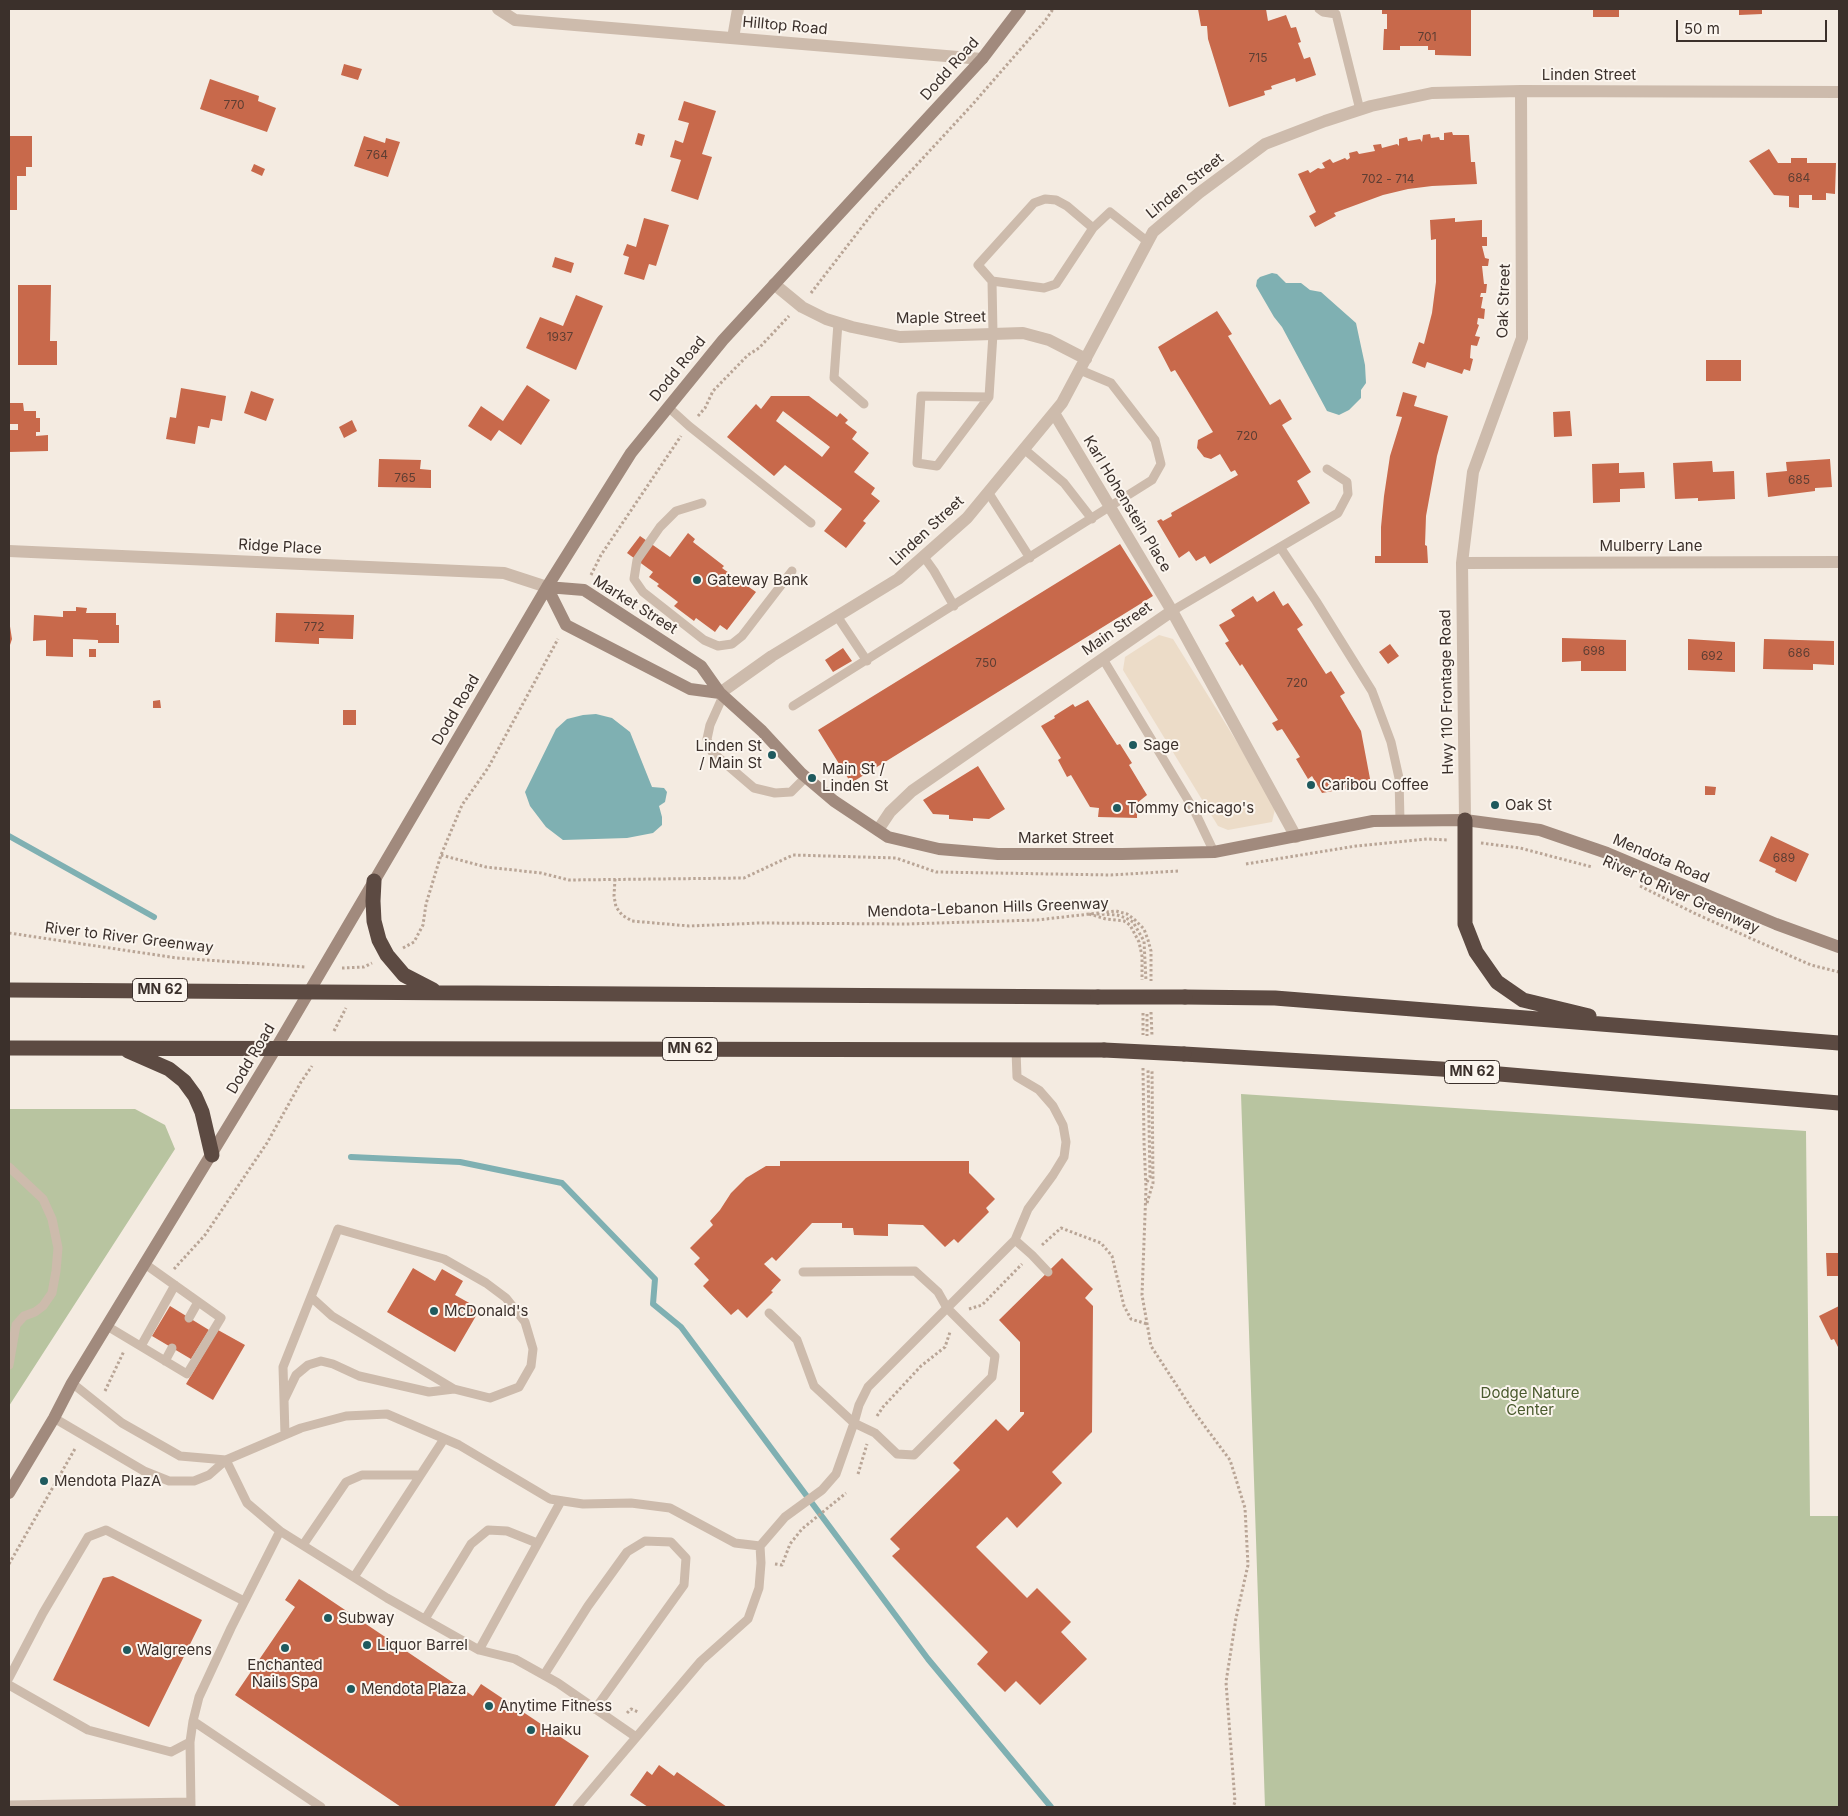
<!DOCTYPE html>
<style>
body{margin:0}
#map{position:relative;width:1848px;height:1816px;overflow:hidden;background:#f4ebe1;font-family:Inter,sans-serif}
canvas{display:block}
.frame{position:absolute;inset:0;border:10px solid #3b302b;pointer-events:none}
.scale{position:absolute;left:1676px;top:20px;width:151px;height:22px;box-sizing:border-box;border:2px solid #3b302b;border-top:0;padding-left:6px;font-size:15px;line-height:18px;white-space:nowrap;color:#3b302b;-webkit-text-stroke:4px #fbf5ee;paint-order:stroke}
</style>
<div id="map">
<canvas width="1848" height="1816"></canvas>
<div class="frame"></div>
<div class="scale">50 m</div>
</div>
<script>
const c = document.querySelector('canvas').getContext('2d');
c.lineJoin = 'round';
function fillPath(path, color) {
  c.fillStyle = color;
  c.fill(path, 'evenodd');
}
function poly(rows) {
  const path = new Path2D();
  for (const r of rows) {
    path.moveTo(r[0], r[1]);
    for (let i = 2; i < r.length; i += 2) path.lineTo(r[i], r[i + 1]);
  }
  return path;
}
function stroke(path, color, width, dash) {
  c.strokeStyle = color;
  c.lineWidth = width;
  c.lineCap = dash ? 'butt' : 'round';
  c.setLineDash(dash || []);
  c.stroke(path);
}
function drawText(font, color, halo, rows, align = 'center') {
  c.font = font + ' Inter,sans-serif';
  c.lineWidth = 4;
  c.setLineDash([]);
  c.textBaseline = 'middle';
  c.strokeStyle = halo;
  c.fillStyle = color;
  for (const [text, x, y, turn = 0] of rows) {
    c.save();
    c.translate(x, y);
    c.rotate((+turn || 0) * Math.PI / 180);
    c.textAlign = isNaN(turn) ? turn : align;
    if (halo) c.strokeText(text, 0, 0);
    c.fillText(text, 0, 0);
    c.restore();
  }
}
fillPath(poly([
 [1241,1094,1806,1131,1810,1516,1839,1516,1839,1807,1265,1807],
 [9,1109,135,1109,165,1125,175,1149,9,1406]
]), '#b8c4a0');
fillPath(poly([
 [1159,635,1173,639,1276,805,1272,822,1228,830,1218,826,1123,670,1125,657]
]), '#ecdcc8');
fillPath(poly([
 [1272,273,1277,274,1286,283,1301,283,1310,290,1321,292,1356,323,1365,365,1366,383,1361,390,1361,398,1349,410,1339,415,1327,411,1282,327,1274,317,1256,286,1257,280,1260,277],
 [596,714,612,718,630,732,652,787,664,788,667,792,665,802,659,806,662,817,662,825,653,833,627,838,563,840,546,827,530,806,525,792,556,729,567,719,583,715]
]), '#7fb0b2');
stroke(poly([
 [9,836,154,917],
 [351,1157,460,1162,562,1183,655,1279,653,1304,681,1327,928,1659,1051,1807]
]), '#7fb0b2', 6);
fillPath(poly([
 [1198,9,1266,9,1268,21,1286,15,1291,28,1296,27,1301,42,1298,43,1304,59,1310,57,1316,75,1296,82,1295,78,1271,86,1272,89,1264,91,1265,95,1229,107,1208,39,1207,26,1201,26],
 [1382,9,1471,9,1471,56,1435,55,1435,50,1428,50,1428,46,1400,46,1400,50,1383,50,1384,29,1387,29,1387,14,1382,14],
 [1593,9,1619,9,1619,17,1593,17],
 [1739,9,1762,9,1762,14,1739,15],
 [344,64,362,69,358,80,341,75],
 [210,79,259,96,258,101,276,108,267,132,200,109],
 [684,101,716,111,702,154,712,157,698,200,671,191,681,160,670,157,675,140,683,143,689,123,678,120],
 [1452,132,1453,135,1469,135,1471,162,1475,162,1477,184,1432,186,1408,189,1383,195,1334,213,1336,216,1315,227,1309,216,1316,212,1298,174,1308,170,1310,173,1318,168,1321,169,1325,168,1322,163,1330,159,1333,163,1345,158,1347,160,1350,158,1349,153,1357,151,1359,154,1375,151,1373,145,1381,144,1382,148,1397,144,1399,146,1399,139,1407,137,1408,141,1420,139,1422,142,1423,135,1430,134,1431,138,1439,137,1440,140,1444,140,1444,133],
 [638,133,645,135,642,146,635,144],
 [9,136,32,136,32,167,26,167,26,176,17,176,17,210,9,210],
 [364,136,385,143,386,138,400,142,388,177,354,166],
 [1769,149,1778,163,1791,163,1791,158,1807,158,1807,163,1836,163,1835,194,1826,193,1826,200,1812,200,1812,195,1799,195,1799,208,1789,207,1789,196,1774,195,1749,161],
 [254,164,265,169,262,176,251,171],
 [644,218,669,225,656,266,649,264,644,280,624,274,629,257,623,255,627,244,636,247],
 [1455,218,1455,222,1482,220,1482,237,1487,237,1487,246,1482,246,1485,258,1489,259,1488,266,1482,266,1484,284,1487,284,1486,293,1481,293,1480,297,1483,297,1481,308,1485,309,1484,319,1478,318,1477,324,1479,325,1475,336,1480,337,1477,346,1471,345,1470,358,1473,359,1470,371,1464,369,1462,374,1427,362,1425,368,1412,363,1419,342,1424,344,1432,313,1436,282,1436,239,1431,240,1430,220],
 [555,257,574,263,571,273,552,267],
 [18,285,51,285,50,341,57,341,57,365,18,365],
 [576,295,603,306,576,370,526,348,540,317,563,326],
 [1217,311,1232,334,1228,336,1270,405,1280,399,1292,419,1282,425,1311,472,1297,481,1310,503,1210,564,1205,556,1196,561,1189,551,1179,558,1157,521,1161,519,1163,521,1172,516,1171,513,1238,475,1235,470,1231,472,1220,454,1211,459,1204,457,1197,448,1198,440,1213,432,1175,370,1171,372,1158,347],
 [1706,360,1741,360,1741,381,1706,381],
 [527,385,550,400,521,445,499,430,491,441,468,426,481,406,503,421],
 [181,388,226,396,222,421,211,419,209,428,198,426,195,444,166,439,170,417,176,418],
 [251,391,274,399,266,421,244,413],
 [1403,392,1417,396,1414,406,1448,416,1437,456,1426,516,1425,545,1427,546,1428,563,1375,563,1375,556,1381,556,1381,527,1384,496,1390,456,1402,417,1396,416],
 [771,396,809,396,837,417,840,413,848,420,845,423,857,432,852,439,869,453,854,472,875,488,871,494,880,501,863,521,866,523,846,548,824,531,842,509,785,465,774,476,727,437,756,404,761,409],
 [783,411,830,447,822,457,776,421],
 [9,403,23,403,24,411,36,411,36,418,40,418,40,432,36,432,36,436,48,435,48,451,9,452,9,430,18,430,18,424,9,424],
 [1570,411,1572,436,1554,437,1553,412],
 [352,420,357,431,344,438,339,427],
 [379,459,421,460,420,469,431,470,431,488,378,487],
 [1830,459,1832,487,1815,488,1815,491,1768,497,1766,473,1787,471,1786,462],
 [1712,461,1713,472,1734,471,1735,499,1698,501,1698,498,1675,499,1673,463],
 [1619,463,1619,473,1644,472,1645,488,1620,489,1620,502,1593,503,1592,464],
 [688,533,695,539,693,542,724,566,722,568,756,592,727,630,720,625,715,632,696,618,694,621,674,606,678,602,657,586,659,584,649,577,653,572,627,553,640,536,670,557],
 [1120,544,1153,596,851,783,818,730],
 [1274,591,1283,606,1288,603,1303,625,1297,629,1326,674,1331,671,1345,693,1340,696,1361,731,1371,784,1322,793,1312,776,1308,779,1296,759,1300,757,1282,729,1277,731,1272,723,1278,720,1242,664,1240,666,1225,643,1229,641,1219,625,1235,616,1231,610,1253,596,1257,602],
 [76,607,87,608,86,613,116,613,116,625,119,625,119,643,98,643,98,640,73,639,73,657,46,656,46,640,33,641,34,615,63,617,63,611,76,611],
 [276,613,354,615,353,639,319,638,319,644,275,642],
 [9,620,12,639,9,648],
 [1562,638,1626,640,1626,671,1581,671,1581,661,1562,662],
 [1688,639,1735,642,1735,672,1688,670],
 [1764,639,1834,641,1834,665,1813,664,1813,670,1763,669],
 [1390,644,1399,656,1388,664,1379,652],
 [843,648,852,661,833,672,825,660],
 [89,649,96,649,96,657,89,657],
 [160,700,161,708,153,708,153,701],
 [1088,700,1117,745,1120,744,1132,763,1129,765,1147,795,1137,803,1137,818,1098,817,1099,808,1090,807,1071,775,1067,777,1058,760,1061,758,1041,726,1055,718,1054,716,1073,704,1075,707],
 [343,710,356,710,356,725,343,725],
 [978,766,1005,809,989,819,973,818,973,821,949,819,949,815,933,814,923,800],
 [1705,786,1716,787,1715,795,1705,795],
 [1771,836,1809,854,1796,882,1775,872,1776,869,1759,861],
 [780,1161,969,1161,969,1173,995,1199,986,1208,989,1212,958,1243,954,1239,945,1247,923,1225,888,1224,888,1236,854,1235,853,1228,842,1228,842,1223,812,1223,776,1261,772,1257,764,1264,781,1280,771,1291,773,1292,747,1318,738,1309,731,1315,703,1286,709,1280,694,1264,700,1258,690,1248,713,1225,710,1221,720,1210,731,1193,746,1178,766,1166,780,1166],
 [1826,1253,1839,1253,1839,1276,1827,1276],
 [1062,1258,1093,1289,1085,1298,1093,1306,1092,1432,1052,1472,1062,1483,1017,1528,1007,1517,976,1547,1027,1598,1037,1588,1071,1622,1061,1632,1087,1659,1040,1705,1016,1681,1005,1692,977,1664,988,1652,892,1556,900,1549,890,1539,960,1470,953,1463,996,1419,1008,1431,1024,1414,1024,1412,1020,1412,1020,1342,999,1320],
 [413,1268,435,1281,442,1269,463,1281,455,1295,480,1309,455,1352,387,1312],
 [170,1306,209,1330,191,1359,152,1336],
 [1839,1306,1839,1349,1834,1339,1831,1340,1819,1316],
 [218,1330,245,1345,213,1400,186,1384],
 [113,1576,202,1620,149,1727,53,1680,103,1578],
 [299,1579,473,1696,481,1684,589,1756,554,1807,401,1807,235,1695,295,1607,285,1600],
 [659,1765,674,1776,677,1772,727,1807,648,1807,630,1795,647,1771,652,1775]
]), '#c8694b');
stroke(poly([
 [811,293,875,210,972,105,1045,21,1053,9],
 [698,416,705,408,713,391,748,355,759,348,789,316],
 [591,575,601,555,681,436],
 [1481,843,1520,848,1592,867],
 [441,855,486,867,541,873,569,880,744,878,793,855,896,858,936,872,1111,875,1178,871],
 [1246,864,1356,846,1427,839,1448,840],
 [615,879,614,896,616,907,622,915,632,921,689,926,759,923,906,924,1037,920,1116,911,1127,914,1135,920,1144,929,1148,940,1151,951,1151,981],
 [1640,886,1696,914,1811,965,1839,972],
 [1089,914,1106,919,1124,921,1130,925,1139,942,1142,956,1142,980],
 [1097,914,1117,915,1126,918,1133,922,1144,941,1146,981],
 [9,933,177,958,306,967],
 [403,948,414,942,423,925,426,904,441,855,462,805,488,768,558,639],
 [342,968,364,967,372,963],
 [1151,1012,1152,1036],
 [1143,1013,1143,1035],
 [1147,1014,1147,1036],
 [334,1031,346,1008],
 [1143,1068,1144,1142,1146,1188,1142,1295,1151,1346,1192,1409,1230,1460,1245,1508,1248,1565,1236,1618,1226,1682,1235,1802,1233,1807],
 [1147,1182,1150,1177,1148,1069],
 [1147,1203,1153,1183,1152,1070],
 [1042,1245,1061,1228,1101,1243,1112,1256,1124,1306,1131,1319,1147,1324],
 [174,1269,205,1235,267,1143,301,1082,312,1066],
 [969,1309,982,1305,1022,1264],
 [105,1391,124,1351],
 [877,1416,883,1407,921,1366,945,1347,950,1332],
 [858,1474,867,1444],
 [9,1564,76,1447],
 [775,1564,782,1565,790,1544,802,1529,846,1493],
 [627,1713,631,1709,638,1712]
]), '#b9a596', 3, [2.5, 2.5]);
stroke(poly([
 [1319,9,1323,12,1336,14],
 [1336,14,1360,110],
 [1093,228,1110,212,1148,242],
 [838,323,834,378,864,404],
 [989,397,921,396,917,463,937,466,989,397,993,334,992,281,978,265,1034,203,1045,199,1056,200,1067,206,1093,228,1056,284,1044,288,992,281],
 [668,407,689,426,811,523],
 [1024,449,1064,483,1092,519],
 [988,492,1030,558],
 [702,503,676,511,660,527,637,560,634,579,643,592,704,640,718,646,732,644,742,636,792,571],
 [1280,547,1316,601,1372,691,1391,742,1399,778,1400,821],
 [924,557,934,571,954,606],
 [1172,611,1338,513,1348,494,1347,482,1327,469],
 [837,616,867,661],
 [1103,659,1194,810,1214,852],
 [723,696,710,725,707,739,712,752,754,788,775,793,791,792,806,777],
 [793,706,1152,480,1161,464,1155,440,1111,383,1080,370],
 [9,1167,43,1199,52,1219,58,1248,56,1271,52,1293,43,1306,35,1312,24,1316,16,1325,9,1365],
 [1015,1240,1032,1255,1048,1272],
 [311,1297,332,1316,454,1389],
 [769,1313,797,1340,814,1386,854,1423,875,1433,897,1454,914,1455,992,1377,995,1356,947,1308,938,1292,915,1271,803,1272],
 [189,1318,198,1302],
 [107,1326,187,1374,221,1318,145,1264],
 [141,1346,175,1285],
 [165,1361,172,1348],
 [72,1383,122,1423,180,1456,226,1460],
 [284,1400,296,1375,308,1365,321,1361,333,1364,359,1376,429,1392,454,1389,490,1398,519,1387,531,1366,533,1349,525,1322,506,1298,486,1283,444,1259,338,1229,283,1367,284,1400,285,1435],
 [54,1418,144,1471,169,1481,194,1481,209,1475,226,1460,301,1428,346,1416,387,1414,459,1445,550,1499,583,1504,631,1503,670,1508,735,1543,760,1546,761,1563,759,1588,748,1619,701,1661,577,1807],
 [226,1460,247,1503,280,1531,231,1628,199,1697,193,1721,321,1807],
 [280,1531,387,1598,479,1650,515,1659,558,1683,636,1737],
 [303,1545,346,1482,362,1475,420,1475],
 [760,1546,785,1517,822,1490,836,1474,854,1423,859,1405,868,1387,1015,1240,1028,1209,1053,1175,1064,1157,1066,1142,1063,1125,1053,1106,1039,1090,1017,1077,1016,1050],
 [354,1577,444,1439],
 [425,1619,471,1544,488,1530,507,1531,537,1543],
 [479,1650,561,1501],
 [544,1675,588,1606,627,1552,645,1541,671,1542,686,1558,684,1585,595,1709],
 [9,1678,43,1613,88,1537,106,1530,244,1601],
 [9,1685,88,1730,171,1752,190,1742,193,1721],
 [190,1742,191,1807],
 [9,1805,191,1802]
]), '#cdbbac', 9);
stroke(poly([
 [498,9,515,20,982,59],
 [733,38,738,9],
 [774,284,802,307,826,319,852,327,900,337,1023,333,1049,340,1086,359],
 [1054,413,1172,611,1296,837],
 [9,551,504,573,547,587],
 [1462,563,1839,562],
 [720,693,772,656,898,579,967,518,1062,403,1153,232,1199,193,1265,144,1325,121,1371,106,1432,93,1521,91,1839,92],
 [1465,820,1462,563,1473,472,1522,338,1521,91],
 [878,830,890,812,912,791,1172,611]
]), '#cdbbac', 12);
stroke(poly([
 [547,587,584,590,701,666,720,693,762,731,801,773,834,801,888,837,939,849,998,854,1122,854,1214,852,1373,821,1465,820,1540,830,1607,853,1776,924,1839,947],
 [547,587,566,625,690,689,720,693],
 [9,1493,54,1418,72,1383,276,1048,547,587,631,453,723,340,982,59,1020,9]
]), '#a18a7d', 12);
stroke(poly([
 [1465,820,1465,924,1476,952,1497,982,1523,1000,1589,1016],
 [374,881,373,901,374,921,379,940,387,955,404,975,433,990],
 [9,990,1098,997],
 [1185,997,1275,998,1839,1043],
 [9,1048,1104,1050],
 [128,1051,169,1069,184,1081,195,1096,202,1112,212,1155],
 [1184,1054,1441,1069,1839,1103]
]), '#5c4a42', 15);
stroke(poly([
 [1098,997,1185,997],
 [1104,1050,1184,1054]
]), '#5c4a42', 15);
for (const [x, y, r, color] of [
 [697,580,5,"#1f5a5e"],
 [1133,745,5,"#1f5a5e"],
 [772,755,5,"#1f5a5e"],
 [812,778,5,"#1f5a5e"],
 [1311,785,5,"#1f5a5e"],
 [1495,805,5,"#1f5a5e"],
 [1117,808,5,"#1f5a5e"],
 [434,1311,5,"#1f5a5e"],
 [44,1481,5,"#1f5a5e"],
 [328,1618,5,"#1f5a5e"],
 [367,1645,5,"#1f5a5e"],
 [285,1648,5,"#1f5a5e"],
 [127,1650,5,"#1f5a5e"],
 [351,1689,5,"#1f5a5e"],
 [489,1706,5,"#1f5a5e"],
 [531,1730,5,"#1f5a5e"]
]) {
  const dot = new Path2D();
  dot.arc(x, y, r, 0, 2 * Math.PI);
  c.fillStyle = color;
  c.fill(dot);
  stroke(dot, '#fbf5ee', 2);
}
drawText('12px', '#5e3e33', null, [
 ["701",1427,37],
 ["715",1258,58],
 ["770",234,105],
 ["764",377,155],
 ["684",1799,178],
 ["702 - 714",1388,179],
 ["1937",560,337],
 ["720",1247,436],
 ["765",405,478],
 ["685",1799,480],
 ["772",314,627],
 ["698",1594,651],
 ["686",1799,653],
 ["692",1712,656],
 ["750",986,663],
 ["720",1297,683],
 ["689",1784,858]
]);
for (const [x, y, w] of [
 [160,990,55],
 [690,1049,55],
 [1472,1072,55]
]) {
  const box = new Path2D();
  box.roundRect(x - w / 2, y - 11.5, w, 23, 4);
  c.fillStyle = '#fbf5ee';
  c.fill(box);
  stroke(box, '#3b302b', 1);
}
drawText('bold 14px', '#3b302b', null, [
 ["MN 62",160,990],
 ["MN 62",690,1049],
 ["MN 62",1472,1072]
]);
drawText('15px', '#3b302b', '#fbf5ee', [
 ["Hilltop Road",785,26,5],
 ["Dodd Road",950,69,-48],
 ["Linden Street",1589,75],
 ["Linden Street",1185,186,-39],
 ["Oak Street",1504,301,-88],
 ["Maple Street",941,318,-1],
 ["Dodd Road",678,369,-51],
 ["Karl Hohenstein Place",1127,504,59],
 ["Linden Street",927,531,-43],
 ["Mulberry Lane",1651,546],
 ["Ridge Place",280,547,3],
 ["Market Street",635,605,32],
 ["Main Street",1117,629,-35],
 ["Hwy 110 Frontage Road",1447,692,-91],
 ["Dodd Road",456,710,-60],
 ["Market Street",1066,838],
 ["Mendota Road",1661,859,23],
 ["River to River Greenway",1681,895,24],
 ["Mendota-Lebanon Hills Greenway",988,908,-2],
 ["River to River Greenway",129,938,7],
 ["Dodd Road",251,1059,-59]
]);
drawText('15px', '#3b302b', '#fbf5ee', [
 ["Gateway Bank",707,580],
 ["Sage",1143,745],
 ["Linden St",762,746,"right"],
 ["/ Main St",762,763,"right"],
 ["Main St /",822,769],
 ["Linden St",822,786],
 ["Caribou Coffee",1321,785],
 ["Oak St",1505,805],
 ["Tommy Chicago's",1127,808],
 ["McDonald's",444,1311],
 ["Mendota PlazA",54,1481],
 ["Subway",338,1618],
 ["Liquor Barrel",377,1645],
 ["Walgreens",137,1650],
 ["Enchanted",285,1665,"center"],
 ["Nails Spa",285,1682,"center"],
 ["Mendota Plaza",361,1689],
 ["Anytime Fitness",499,1706],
 ["Haiku",541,1730]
], 'left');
drawText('15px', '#4a5a2e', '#fbf5ee', [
 ["Dodge Nature",1530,1393],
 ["Center",1530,1410]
]);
</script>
